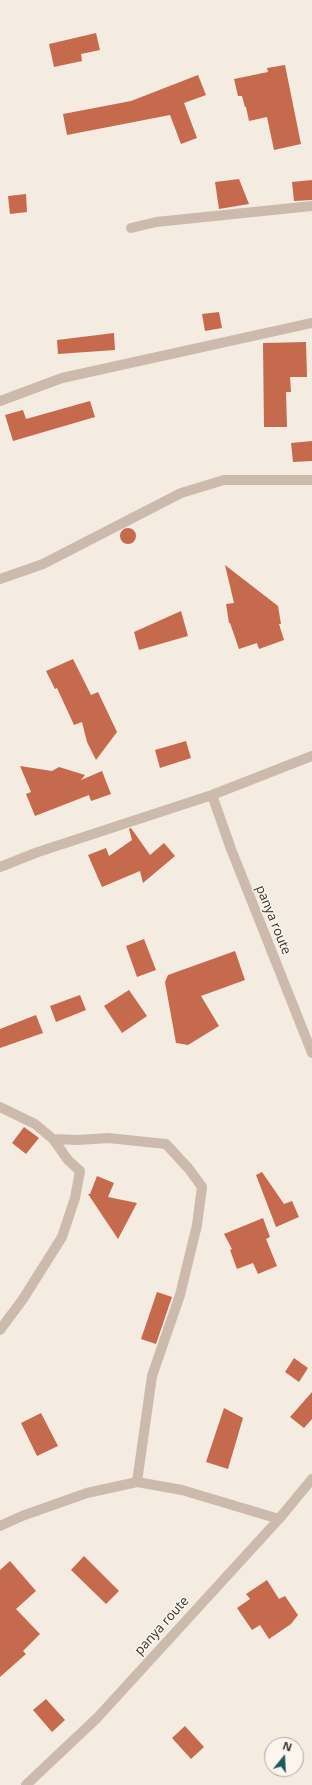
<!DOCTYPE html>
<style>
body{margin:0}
#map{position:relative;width:312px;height:1785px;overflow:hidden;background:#f4ebe1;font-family:"Open Sans",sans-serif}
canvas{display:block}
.north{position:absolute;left:264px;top:1737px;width:40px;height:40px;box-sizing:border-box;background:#fbf5ee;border:1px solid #aea6a0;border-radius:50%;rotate:18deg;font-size:11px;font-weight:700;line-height:16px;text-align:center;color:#3a302b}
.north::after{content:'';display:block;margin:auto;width:14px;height:18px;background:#20595d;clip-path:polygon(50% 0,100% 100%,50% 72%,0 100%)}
</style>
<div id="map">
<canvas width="312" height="1785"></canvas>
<div class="north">N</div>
</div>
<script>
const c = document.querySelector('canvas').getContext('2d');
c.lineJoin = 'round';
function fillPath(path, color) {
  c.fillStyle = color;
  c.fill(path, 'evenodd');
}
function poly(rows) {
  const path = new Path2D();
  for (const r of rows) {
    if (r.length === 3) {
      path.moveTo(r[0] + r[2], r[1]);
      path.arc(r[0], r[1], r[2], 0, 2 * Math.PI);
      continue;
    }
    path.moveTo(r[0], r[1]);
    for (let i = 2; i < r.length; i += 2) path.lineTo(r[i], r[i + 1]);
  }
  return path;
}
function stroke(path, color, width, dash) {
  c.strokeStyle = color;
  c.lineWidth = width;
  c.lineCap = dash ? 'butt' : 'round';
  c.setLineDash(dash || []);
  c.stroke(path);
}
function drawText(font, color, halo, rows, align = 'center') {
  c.font = font + ' "Open Sans",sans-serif';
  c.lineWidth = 3;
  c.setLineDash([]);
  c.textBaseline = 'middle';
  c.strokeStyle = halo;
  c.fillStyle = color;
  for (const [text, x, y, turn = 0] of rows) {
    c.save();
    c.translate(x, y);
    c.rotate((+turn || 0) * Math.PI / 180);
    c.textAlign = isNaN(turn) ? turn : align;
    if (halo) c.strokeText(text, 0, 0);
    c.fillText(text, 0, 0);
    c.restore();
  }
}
fillPath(poly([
 [96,33,100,50,81,54,82,61,54,67,49,44],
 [285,65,301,144,274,150,267,117,249,121,246,107,245,107,242,96,238,96,234,79,268,72,267,68],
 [198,75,206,95,184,103,197,138,181,144,170,115,67,135,63,114,131,101],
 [239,179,249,204,219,209,215,182],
 [312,180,312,200,294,201,292,182],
 [26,194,27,212,10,214,8,196],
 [219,312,222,328,205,331,202,314],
 [114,333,115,350,58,354,57,340],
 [306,342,307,377,290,377,291,392,286,392,287,427,264,427,263,343],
 [90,401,95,417,13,441,5,415,23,410,26,419],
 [312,441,312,461,293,462,291,443],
 [128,536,8],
 [225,565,278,606,281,624,279,624,284,640,259,649,257,643,239,649,230,623,229,623,226,604,234,603],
 [181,611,188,636,139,650,134,632],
 [73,659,91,695,98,692,117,732,96,760,87,742,82,722,74,725,57,688,55,689,46,671],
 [186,741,191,758,160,768,155,750],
 [20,766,52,771,59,767,85,775,81,780,102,771,111,794,91,801,89,795,35,816,26,794,31,792],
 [131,828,150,855,164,843,175,856,143,883,140,871,102,887,88,855,106,848,109,856,132,840,129,829],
 [144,939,156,970,137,977,126,946],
 [235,951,245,980,201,996,219,1026,188,1045,176,1043,165,982,168,975],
 [129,990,147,1016,122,1033,104,1006],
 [80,995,86,1010,56,1022,50,1006],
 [36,1015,43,1033,0,1048,0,1029],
 [24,1127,39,1138,26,1154,12,1143],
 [262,1172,284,1204,292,1201,299,1217,276,1227,256,1175],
 [97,1176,114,1183,108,1197,137,1203,118,1239,88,1194,90,1194],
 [263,1218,270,1237,266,1239,277,1266,258,1274,253,1263,237,1269,230,1250,232,1249,224,1234],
 [157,1292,172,1297,156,1344,141,1339],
 [294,1358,308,1368,299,1382,285,1372],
 [312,1392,312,1419,304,1428,290,1417],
 [224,1408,243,1418,228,1469,206,1462],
 [41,1413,58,1446,37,1456,21,1423],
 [84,1556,119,1591,106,1604,71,1570],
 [10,1561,36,1591,16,1609,40,1634,23,1651,26,1654,0,1677,0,1570],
 [267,1580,279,1599,285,1596,298,1615,291,1624,269,1639,260,1625,252,1630,237,1608,250,1599,246,1594],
 [46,1699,65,1720,52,1732,33,1710],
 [185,1726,204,1747,191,1759,172,1738]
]), '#c66a4d');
stroke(poly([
 [131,228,156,222,312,206],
 [0,401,62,378,312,323],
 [0,579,43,564,181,493,224,480,312,480],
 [212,795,231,849,312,1053],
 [0,867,38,852,212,795,312,756],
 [0,1107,35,1124,53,1139,78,1140,108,1138,166,1144,189,1169,202,1187,197,1225,180,1295,152,1376,137,1482],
 [0,1330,23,1299,62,1237,75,1198,80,1171,68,1160,53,1139],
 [0,1526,22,1516,87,1493,137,1482,182,1490,279,1519],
 [26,1785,97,1718,279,1519,312,1479]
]), '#ccbbac', 10);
drawText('13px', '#3a302b', '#fbf5ee', [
 ["panya route",273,920,68],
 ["panya route",162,1626,-48]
]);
</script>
